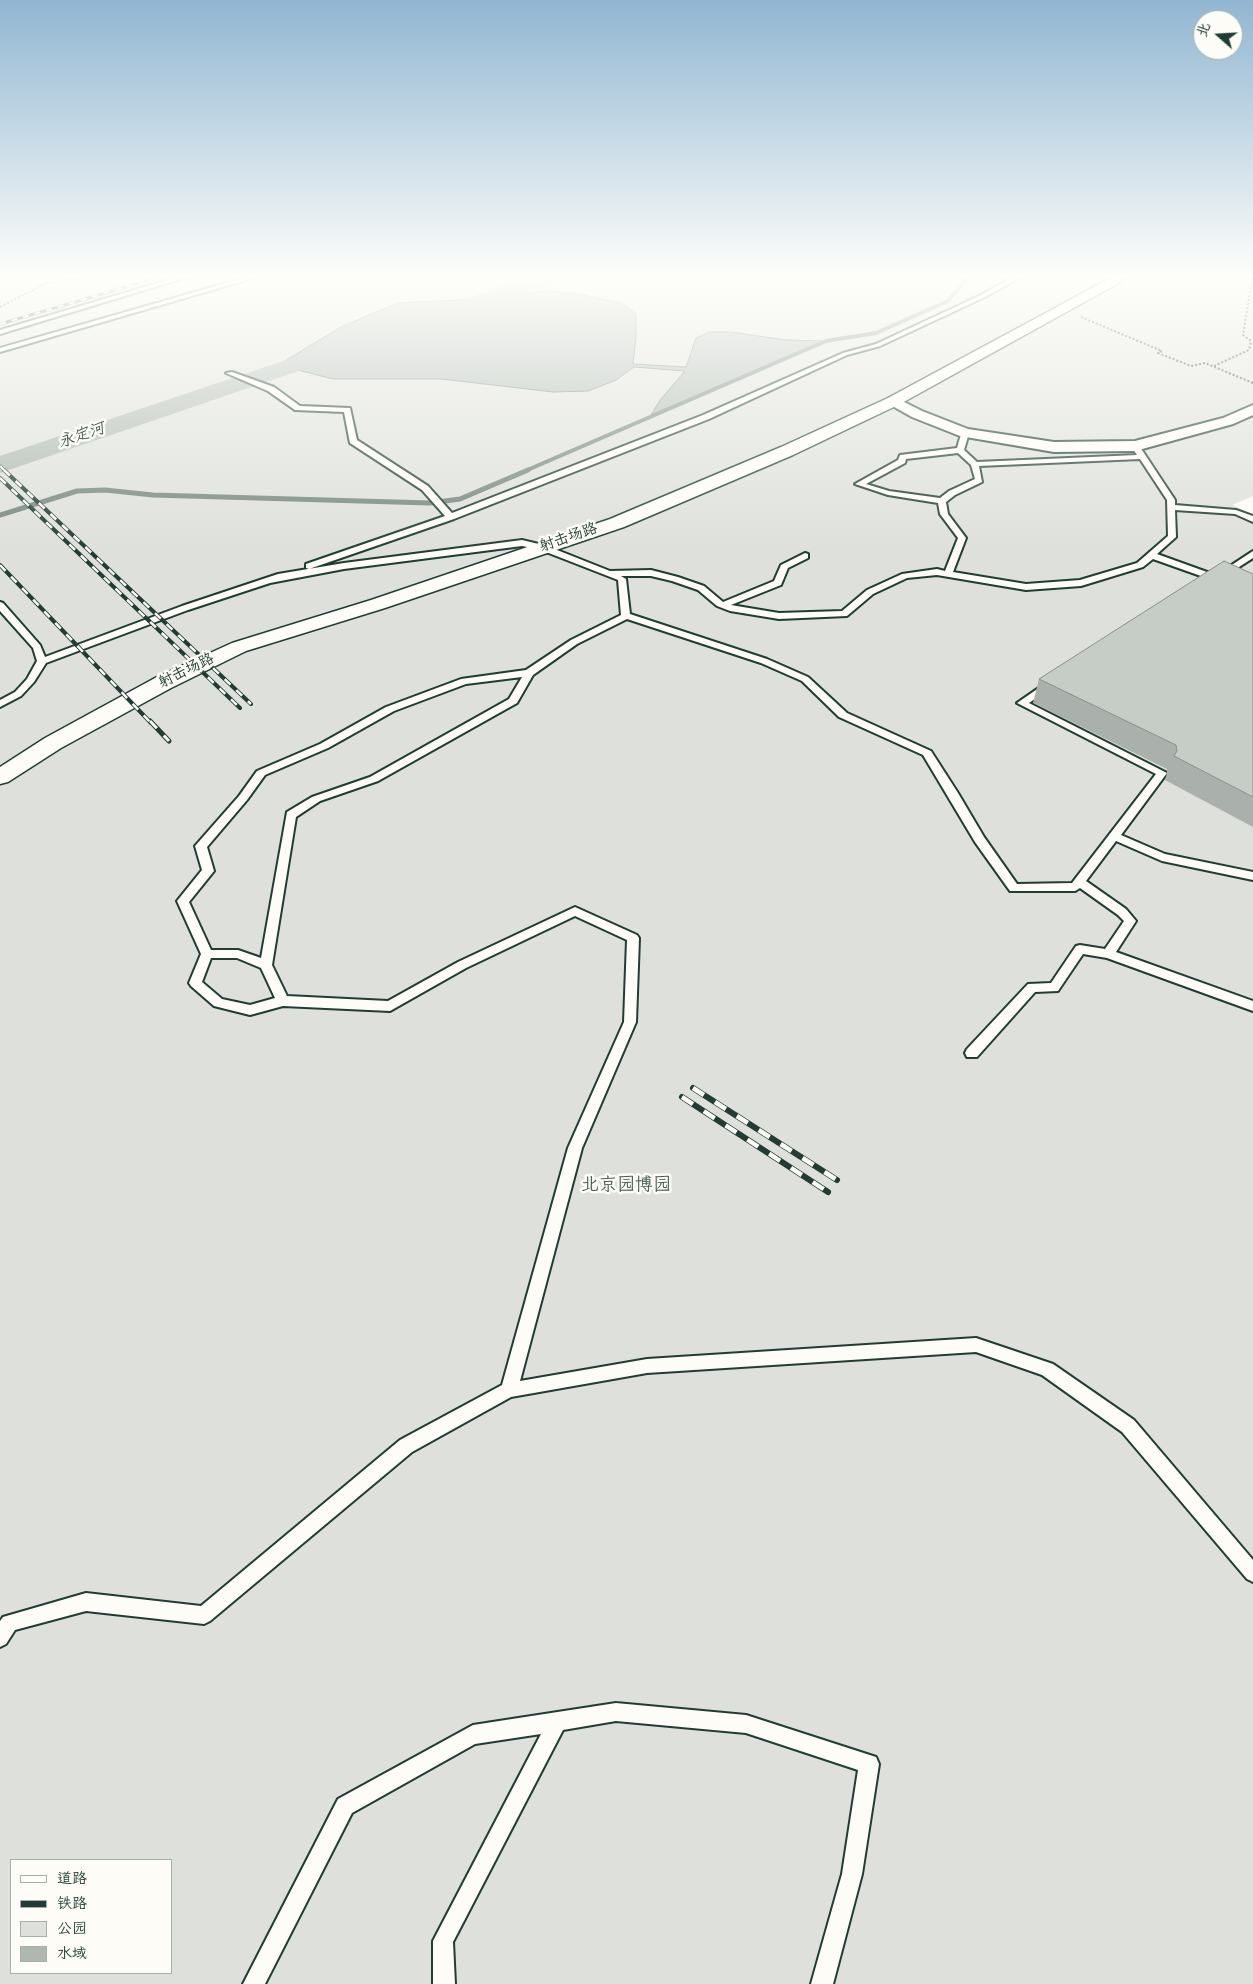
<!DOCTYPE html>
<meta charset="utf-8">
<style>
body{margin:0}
#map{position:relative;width:1253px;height:1984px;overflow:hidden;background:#fdfcf7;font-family:"Indie Flower","LXGW WenKai TC",sans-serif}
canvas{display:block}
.legend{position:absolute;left:10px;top:1859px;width:162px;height:115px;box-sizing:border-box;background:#fdfcf7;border:1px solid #a4b0a9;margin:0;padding:6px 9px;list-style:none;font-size:15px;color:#1f3d34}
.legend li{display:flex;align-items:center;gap:10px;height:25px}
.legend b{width:25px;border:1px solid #a4b0a9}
.north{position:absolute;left:1193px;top:10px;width:50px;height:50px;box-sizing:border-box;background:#fdfcf7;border:1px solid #a4b0a9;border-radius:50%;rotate:289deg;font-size:14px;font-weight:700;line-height:20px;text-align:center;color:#1f3d34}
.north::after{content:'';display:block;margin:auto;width:18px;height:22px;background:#1f3d34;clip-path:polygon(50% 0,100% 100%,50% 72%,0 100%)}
</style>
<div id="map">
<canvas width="1253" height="1984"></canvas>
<ul class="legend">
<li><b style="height:6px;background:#fdfcf7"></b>道路</li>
<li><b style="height:6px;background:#1f3d34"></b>铁路</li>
<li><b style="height:14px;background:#dde0db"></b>公园</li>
<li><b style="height:14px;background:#aeb8b1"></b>水域</li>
</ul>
<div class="north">北</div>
</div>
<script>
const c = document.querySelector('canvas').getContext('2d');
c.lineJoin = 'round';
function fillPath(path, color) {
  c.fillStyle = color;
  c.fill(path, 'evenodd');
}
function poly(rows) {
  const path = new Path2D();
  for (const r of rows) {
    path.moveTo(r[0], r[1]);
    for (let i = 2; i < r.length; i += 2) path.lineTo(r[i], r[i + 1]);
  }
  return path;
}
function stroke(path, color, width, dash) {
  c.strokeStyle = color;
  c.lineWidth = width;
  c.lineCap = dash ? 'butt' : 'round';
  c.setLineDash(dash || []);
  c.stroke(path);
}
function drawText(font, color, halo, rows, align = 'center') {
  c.font = font + ' "Indie Flower","LXGW WenKai TC",sans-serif';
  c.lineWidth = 5;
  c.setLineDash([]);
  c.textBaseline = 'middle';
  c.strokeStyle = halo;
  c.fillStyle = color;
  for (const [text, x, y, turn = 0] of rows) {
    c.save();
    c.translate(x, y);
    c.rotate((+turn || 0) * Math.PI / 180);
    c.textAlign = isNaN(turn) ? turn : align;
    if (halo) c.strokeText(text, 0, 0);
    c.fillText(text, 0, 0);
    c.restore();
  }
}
fillPath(poly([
 [0,274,1253,274,1253,496,1232,505,1253,514,1253,1984,0,1984],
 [11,1860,171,1860,171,1973,11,1973]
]), '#dde0db');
const water = poly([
 [545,291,579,294,621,303,636,314,636,338,633,364,686,367,696,338,709,332,731,332,786,340,826,341,651,415,661,399,685,371,634,367,616,380,588,391,553,392,442,379,333,379,278,365,343,326,398,303,501,298,545,291]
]);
fillPath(water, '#aeb8b1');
stroke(water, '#75877f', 1);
stroke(poly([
 [525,471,826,341,876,333,948,301,971,274]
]), '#75877f', 4);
stroke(poly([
 [0,515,77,491,105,490,153,495,430,503,460,499,528,470]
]), '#75877f', 5);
fillPath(poly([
 [541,274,572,274,568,278,442,322,434,324,426,322,423,317,426,312,541,274],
 [343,341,351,343,355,348,351,353,0,473,0,456,343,341]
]), '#aeb8b1');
const service = poly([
 [188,274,197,274,0,334,0,330,188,274],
 [258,274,267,274,0,352,0,348,258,274],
 [1019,274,1026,274,985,297,880,346,847,355,709,419,454,519,309,569,306,568,306,564,445,516,422,490,350,443,344,412,295,410,268,391,226,373,232,372,274,387,300,406,350,408,357,440,428,486,452,513,703,415,843,353,876,344,981,295,1019,274],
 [962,431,969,433,964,450,977,462,1137,455,1131,446,1138,444,1175,500,1175,505,1236,510,1253,516,1253,522,1235,514,1175,510,1176,537,1157,554,1218,576,1218,580,1215,581,1153,559,1143,567,1081,586,1026,590,937,575,907,578,873,594,847,616,779,619,730,611,717,606,698,590,672,581,651,576,621,576,626,579,630,614,767,659,808,677,847,713,931,751,958,793,984,837,1017,884,1072,883,1156,774,1017,703,1046,683,1052,683,1052,687,1029,703,1167,773,1121,835,1165,854,1253,872,1253,880,1162,861,1116,841,1086,881,1126,909,1136,921,1116,952,1253,1001,1253,1011,1107,958,1083,954,1058,991,1035,992,977,1057,967,1057,965,1053,967,1049,1028,984,1051,983,1076,946,1080,945,1105,949,1124,921,1118,915,1080,888,1075,891,1010,891,975,842,923,755,839,717,802,681,761,663,627,619,577,644,533,675,517,703,378,781,320,801,296,817,272,965,287,996,388,1001,458,962,575,907,637,935,639,938,636,1022,582,1148,520,1381,647,1359,976,1338,1053,1364,1134,1420,1253,1560,1253,1582,1247,1579,1122,1432,1042,1375,976,1352,647,1373,511,1397,412,1452,210,1621,204,1624,86,1611,15,1630,6,1644,0,1647,0,1621,3,1617,86,1593,201,1606,400,1440,502,1385,568,1148,624,1022,627,940,575,916,466,968,390,1011,283,1006,250,1015,214,1006,191,986,189,983,201,954,177,901,202,870,195,846,239,796,257,771,320,744,386,707,461,679,526,670,571,640,621,615,618,580,541,550,522,546,344,569,270,583,188,610,46,663,34,682,21,696,0,707,0,700,15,692,27,679,37,661,33,648,0,611,0,602,3,603,40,645,45,657,182,606,278,574,344,563,522,540,547,546,610,571,651,570,678,577,704,586,723,602,774,581,781,565,805,553,808,554,808,558,788,568,781,585,731,605,779,613,842,611,867,590,902,574,937,569,945,571,958,538,940,514,938,503,888,495,855,484,898,460,900,455,957,448,962,431],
 [958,453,971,465,975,479,949,491,940,498,889,491,866,484,905,463,906,459,958,453],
 [1140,459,1167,500,1168,536,1137,563,1080,580,1026,584,953,572,966,538,948,514,946,502,955,495,982,482,979,466,1140,459],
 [522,677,509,699,370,777,312,797,287,812,261,958,238,950,211,950,189,902,214,871,207,847,247,800,265,775,328,748,394,711,466,684,522,677],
 [211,958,237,958,261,968,275,998,250,1005,222,999,202,982,211,958],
 [1253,551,1253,558,1225,576,1218,574,1253,551],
 [616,1703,746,1715,876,1757,879,1764,862,1874,833,1984,811,1984,842,1874,858,1770,746,1733,616,1721,563,1730,453,1942,455,1984,433,1984,433,1941,541,1734,475,1744,352,1813,265,1984,243,1984,338,1799,473,1725,616,1703]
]);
const minor = poly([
 [894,397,922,411,968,429,1054,442,1135,441,1223,418,1253,405,1253,415,1233,424,1135,451,1054,452,960,436,912,417,889,404,887,401,889,398,894,397]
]);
const tertiary = poly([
 [1118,274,1135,274,900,404,793,455,624,527,385,608,246,651,171,688,61,748,8,782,0,784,0,767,45,738,155,678,232,643,371,600,610,519,781,447,888,398,1118,274]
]);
stroke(service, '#1f3d34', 4);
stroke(minor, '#1f3d34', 4);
stroke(tertiary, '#1f3d34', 3);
stroke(poly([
 [0,307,46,283,113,274],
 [1081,317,1162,351,1158,353,1191,366,1205,363,1253,383],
 [1214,366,1249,350,1251,341,1243,335,1253,274]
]), '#1f3d34', 2, [2, 2]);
fillPath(service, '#fdfcf7');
fillPath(minor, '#fdfcf7');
fillPath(tertiary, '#fdfcf7');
const railFar3 = poly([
 [0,324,170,274],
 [0,466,5,471]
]);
const railFar2 = poly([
 [4,470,251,704],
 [0,478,240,708],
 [0,565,151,723]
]);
const railFar1 = poly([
 [150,721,169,741]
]);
const rail = poly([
 [693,1088,837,1180],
 [682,1097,828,1192]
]);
stroke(railFar3, '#1f3d34', 3);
stroke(railFar2, '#1f3d34', 4);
stroke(railFar1, '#1f3d34', 5);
stroke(rail, '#1f3d34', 6);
stroke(railFar3, '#fdfcf7', 2, [6]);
stroke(railFar2, '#fdfcf7', 2.5, [8]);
stroke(railFar1, '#fdfcf7', 3, [10]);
stroke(rail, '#fdfcf7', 4.5, [13]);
fillPath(poly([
 [1253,574,1253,827,1165,780,1167,773,1167,769,1033,703,1039,679]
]), '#aab0ab');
const building = poly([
 [1224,561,1253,574,1253,797,1174,756,1177,751,1176,745,1039,679,1224,561]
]);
fillPath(building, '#c6cdc7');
stroke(building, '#8b908b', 1);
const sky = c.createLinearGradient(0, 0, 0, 552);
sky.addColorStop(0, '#91b6d2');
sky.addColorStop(0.5, '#fefefb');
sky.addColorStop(1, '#fefefb00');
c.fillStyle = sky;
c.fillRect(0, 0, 1253, 552);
drawText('15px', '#1f3d34', '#fdfcf7', [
 ["射击场路",569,539,-19],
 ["射击场路",187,672,-26]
]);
drawText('italic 16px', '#435c53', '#fdfcf7', [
 ["永定河",82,437,-19]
]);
drawText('18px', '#455e55', '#fdfcf7', [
 ["北京园博园",626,1187]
]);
</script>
